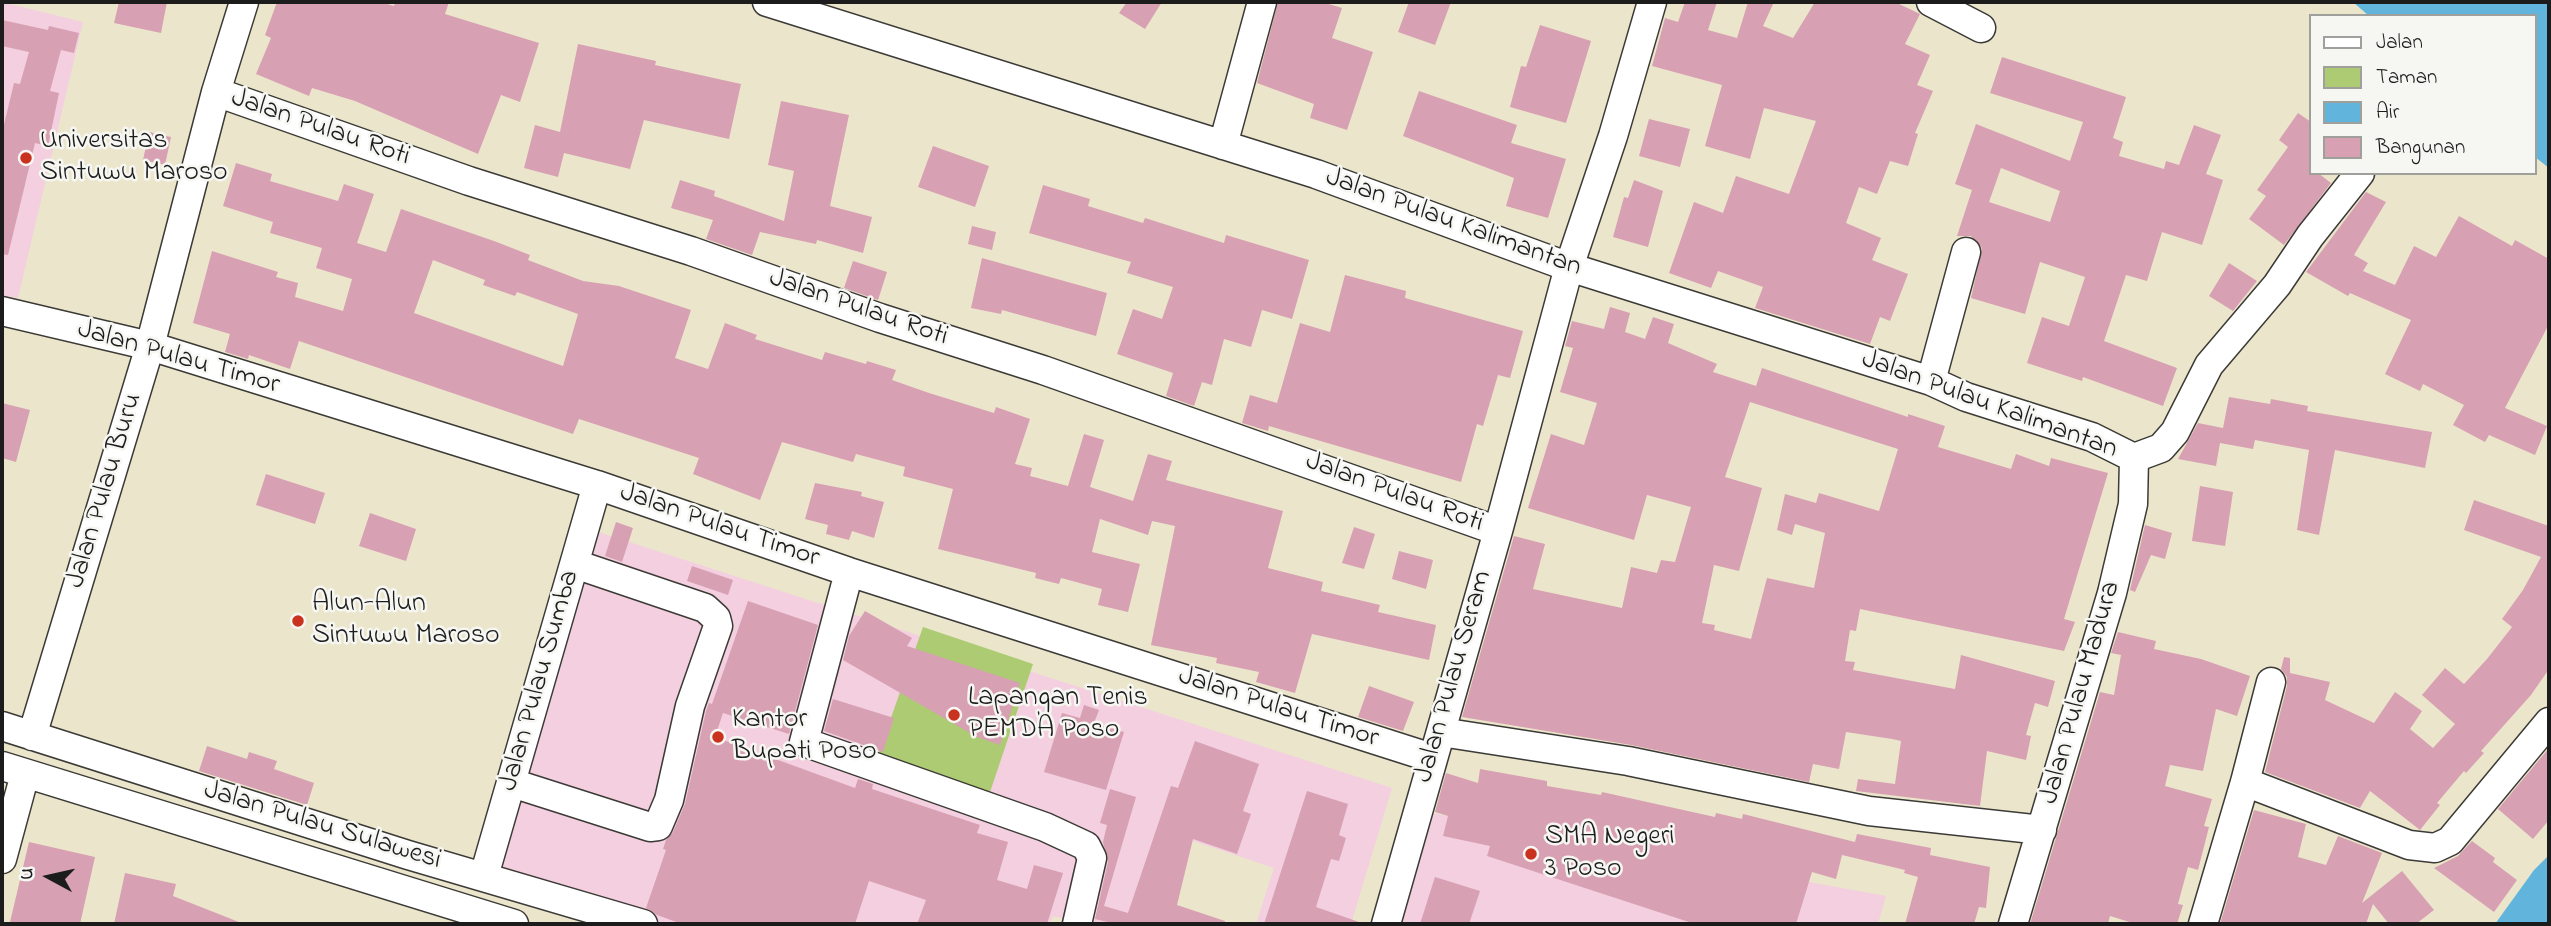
<!DOCTYPE html>
<style>
body{margin:0}
#map{position:relative;width:2551px;height:926px;overflow:hidden;background:#ebe6cb;font-family:"Indie Flower",sans-serif}
canvas{display:block}
.frame{position:absolute;inset:0;border:4px solid #1c1c1c;pointer-events:none}
.legend{position:absolute;left:2309px;top:14px;width:228px;height:161px;box-sizing:border-box;background:#f6f6f2;border:2px solid #9f9f9c;margin:0;padding:9px 12px;list-style:none;font-size:21px;color:#1c1c1c}
.legend li{display:flex;align-items:center;gap:14px;height:35px}
.legend b{width:35px;border:2px solid #9f9f9c}
.north{position:absolute;left:14px;top:842px;width:70px;height:70px;-webkit-text-stroke:5px #f6f6f2;paint-order:stroke;rotate:278deg;font-size:19px;font-weight:700;line-height:28px;text-align:center;color:#1c1c1c}
.north::after{content:'';display:block;margin:auto;width:24px;height:32px;background:#1c1c1c;clip-path:polygon(50% 0,100% 100%,50% 72%,0 100%)}
</style>
<div id="map">
<canvas width="2551" height="926"></canvas>
<div class="frame"></div>
<ul class="legend">
<li><b style="height:9px;background:#fff"></b>Jalan</li>
<li><b style="height:19px;background:#accb72"></b>Taman</li>
<li><b style="height:19px;background:#61b5dd"></b>Air</li>
<li><b style="height:19px;background:#d8a0b3"></b>Bangunan</li>
</ul>
<div class="north">U</div>
</div>
<script>
const c = document.querySelector('canvas').getContext('2d');
c.lineJoin = 'round';
function fillPath(path, color) {
  c.fillStyle = color;
  c.fill(path, 'evenodd');
}
function poly(rows) {
  const path = new Path2D();
  for (const r of rows) {
    path.moveTo(r[0], r[1]);
    for (let i = 2; i < r.length; i += 2) path.lineTo(r[i], r[i + 1]);
  }
  return path;
}
function stroke(path, color, width, dash) {
  c.strokeStyle = color;
  c.lineWidth = width;
  c.lineCap = dash ? 'butt' : 'round';
  c.setLineDash(dash || []);
  c.stroke(path);
}
function drawText(font, color, halo, rows, align = 'center') {
  c.font = font + ' "Indie Flower",sans-serif';
  c.lineWidth = 5;
  c.setLineDash([]);
  c.textBaseline = 'middle';
  c.strokeStyle = halo;
  c.fillStyle = color;
  for (const [text, x, y, turn = 0] of rows) {
    c.save();
    c.translate(x, y);
    c.rotate((+turn || 0) * Math.PI / 180);
    c.textAlign = isNaN(turn) ? turn : align;
    if (halo) c.strokeText(text, 0, 0);
    c.fillText(text, 0, 0);
    c.restore();
  }
}
fillPath(poly([
 [2,2,83,22,18,298,2,295],
 [595,531,1392,788,1351,924,1256,924,1274,868,1181,837,1159,924,1086,924,1053,916,1050,924,645,924,497,876],
 [1421,811,1886,896,1878,924,1388,924]
]), '#f3cfdf');
fillPath(poly([
 [923,627,1033,664,986,804,874,766]
]), '#accb72');
fillPath(poly([
 [2353,2,2549,2,2549,168,2535,157,2535,16,2369,16],
 [2549,855,2549,924,2495,924,2534,870]
]), '#61b5dd');
fillPath(poly([
 [119,2,167,2,161,33,114,23],
 [277,2,381,2,394,6,395,2,449,2,445,14,539,43,520,102,501,95,478,154,355,101,312,88,309,96,256,74,271,38,265,35],
 [1127,2,1162,2,1145,29,1119,13],
 [1278,2,1322,2,1342,8,1332,38,1373,52,1347,130,1310,118,1314,104,1257,83],
 [1409,2,1451,2,1435,45,1398,32],
 [1685,2,1717,2,1708,30,1737,38,1748,2,1774,2,1763,26,1793,38,1815,2,1895,2,1920,14,1905,44,1930,55,1917,85,1933,91,1915,133,1918,134,1908,166,1890,161,1877,194,1859,187,1846,223,1881,238,1872,260,1908,274,1890,321,1880,317,1870,344,1755,308,1763,287,1718,271,1711,288,1669,273,1694,202,1723,213,1736,176,1789,194,1816,121,1764,108,1750,159,1705,146,1722,85,1652,66,1665,18,1678,22],
 [2,20,48,30,49,26,79,33,74,53,61,50,50,91,59,93,48,146,35,143,8,255,2,254,2,133,14,83,20,84,29,52,2,46],
 [1540,25,1591,41,1566,123,1510,107,1521,66,1526,67],
 [578,44,656,61,655,65,741,84,729,139,644,120,630,169,564,153,558,177,524,168,535,125,560,132],
 [2002,57,2126,97,2113,138,2123,142,2119,156,2164,169,2166,161,2179,165,2194,125,2221,135,2206,174,2223,180,2202,245,2162,232,2147,281,2126,275,2104,341,2177,368,2163,406,2083,377,2082,381,2027,363,2042,317,2069,326,2085,277,2040,262,2025,314,1971,298,1982,248,1971,236,1957,236,1972,190,1955,184,1976,124,2070,161,2083,122,1990,93],
 [2001,168,2060,191,2050,222,1989,202],
 [1419,91,1517,125,1511,143,1566,159,1548,218,1506,206,1514,178,1403,136],
 [781,101,849,115,830,206,872,217,863,253,817,240,816,244,760,232,752,255,706,239,713,220,671,208,680,180,715,191,714,196,784,221,794,171,768,165],
 [2298,113,2311,122,2311,173,2318,173,2331,183,2284,245,2249,219,2266,196,2257,190,2288,147,2279,140],
 [1649,119,1690,129,1680,167,1639,156],
 [149,132,171,137,165,165,143,160],
 [933,146,989,166,975,207,918,187],
 [236,163,272,174,270,181,338,201,344,184,374,194,357,243,386,252,401,209,494,241,530,255,528,260,583,281,619,286,691,310,675,358,708,369,725,323,757,335,755,339,822,360,825,352,866,364,867,361,896,370,892,380,929,393,994,413,996,407,1030,419,1015,464,1032,468,1030,476,1068,486,1084,434,1104,440,1090,487,1133,501,1148,454,1172,461,1166,480,1283,511,1268,568,1323,582,1321,591,1380,605,1378,612,1436,625,1429,660,1312,634,1295,693,1256,682,1259,672,1216,663,1217,658,1151,645,1175,526,1152,521,1148,535,1100,519,1092,552,1140,564,1128,612,1098,605,1102,589,1061,578,1059,584,1035,578,1036,573,938,549,953,489,903,476,905,467,856,454,853,462,782,442,760,500,693,474,699,458,579,419,573,434,299,341,290,369,249,355,248,359,225,352,230,334,193,323,212,251,278,272,276,277,298,283,295,297,343,311,352,279,316,268,322,248,270,233,273,222,223,206],
 [433,260,485,280,483,285,515,296,517,292,578,314,563,366,414,313],
 [1634,180,1663,191,1648,247,1613,237,1624,197,1628,198],
 [1043,185,1090,199,1088,206,1143,223,1145,218,1224,243,1226,235,1309,260,1292,319,1262,310,1251,347,1224,339,1212,385,1202,382,1194,406,1166,396,1173,373,1117,354,1133,309,1162,319,1173,287,1127,273,1131,262,1029,233],
 [2366,192,2386,202,2354,255,2368,263,2363,271,2395,285,2414,246,2436,257,2459,216,2512,246,2515,240,2549,259,2549,324,2505,408,2547,426,2535,455,2489,435,2485,442,2453,425,2464,405,2423,384,2420,391,2385,374,2411,320,2350,293,2348,296,2306,272],
 [972,226,996,232,992,250,968,244],
 [982,258,1107,293,1096,336,1002,310,1001,314,971,308],
 [853,261,887,272,878,300,844,288],
 [2229,263,2257,281,2233,311,2209,296],
 [1345,275,1406,291,1405,298,1523,331,1510,378,1498,375,1483,426,1477,424,1461,482,1269,426,1268,431,1242,423,1250,395,1277,403,1300,323,1330,332],
 [1610,307,1630,313,1625,332,1645,339,1653,317,1674,324,1668,343,1717,364,1713,372,1756,386,1762,368,1908,417,1908,414,1945,426,1938,447,2011,469,2016,454,2049,466,2051,458,2108,473,2064,619,2075,622,2064,651,1860,609,1856,631,1850,630,1845,661,1855,662,1853,670,1955,689,1961,655,2055,681,2048,707,2035,703,2026,735,2031,736,2026,760,1987,751,1980,806,1856,791,1858,779,1895,784,1901,741,1892,739,1846,732,1839,769,1813,764,1809,782,1631,745,1462,717,1514,536,1545,544,1533,589,1622,608,1631,567,1657,573,1661,560,1675,562,1691,507,1647,495,1634,540,1528,508,1551,434,1584,445,1597,403,1560,392,1573,348,1565,346,1572,321,1604,329],
 [1750,402,1898,449,1879,511,1819,493,1816,503,1785,494,1777,530,1792,535,1795,524,1825,533,1814,588,1767,578,1751,639,1714,630,1715,625,1702,623,1714,565,1739,571,1762,488,1725,477],
 [2229,397,2270,404,2271,399,2308,406,2307,411,2432,432,2425,468,2335,450,2319,535,2297,530,2309,450,2255,440,2253,449,2220,443,2216,466,2178,459,2198,423,2223,428],
 [2,403,30,410,16,462,2,458],
 [266,474,325,493,315,524,256,505],
 [815,483,862,492,861,496,884,502,874,538,852,531,849,540,826,534,828,525,805,519],
 [2200,486,2233,492,2225,546,2192,541],
 [2474,500,2549,526,2549,669,2531,695,2481,751,2484,753,2466,773,2464,771,2437,803,2440,805,2420,830,2370,791,2360,808,2265,772,2287,686,2287,677,2281,669,2284,657,2290,658,2290,673,2330,682,2325,700,2374,723,2395,692,2422,711,2410,729,2433,748,2455,724,2422,695,2445,668,2464,684,2487,659,2512,627,2502,619,2523,590,2541,557,2464,530],
 [370,513,416,529,406,561,359,546],
 [616,522,633,528,622,562,605,556],
 [2145,525,2172,533,2165,559,2151,555,2135,592,2130,590],
 [1354,527,1375,534,1364,569,1342,563],
 [1399,551,1433,560,1426,589,1392,579],
 [692,566,733,580,728,595,687,581],
 [748,601,818,625,789,734,723,713,715,737,855,788,858,779,873,784,872,789,980,825,977,833,1008,842,997,880,1027,889,1034,865,1063,873,1047,924,917,924,926,900,869,881,855,924,682,924,657,915,646,908,666,850,663,849,666,840,673,832,685,804,706,711,709,703,712,704],
 [865,611,912,638,907,646,1020,683,1000,745,977,737,843,660,849,636],
 [2118,632,2156,641,2154,649,2201,659,2250,676,2237,716,2216,709,2203,771,2170,765,2165,786,2212,799,2204,826,2209,827,2198,870,2188,867,2178,904,2183,905,2177,924,2136,924,2110,916,2108,924,2030,924,2100,692,2114,695,2121,655,2111,653],
 [1369,686,1414,702,1403,731,1358,717],
 [833,699,894,718,883,752,824,731],
 [1084,705,1099,710,1094,723,1124,732,1106,790,1044,772,1062,713,1080,718],
 [1195,741,1259,764,1243,811,1251,814,1237,854,1193,839,1177,905,1225,921,1225,924,1116,924,1095,919,1108,862,1103,842,1107,825,1100,823,1110,789,1136,797,1104,906,1128,913,1171,786,1178,788],
 [207,746,247,759,249,752,277,761,274,769,314,783,307,805,199,771],
 [2549,748,2549,820,2533,839,2498,809],
 [1480,769,1547,781,1547,786,1601,795,1602,792,1715,817,1716,813,1742,819,1743,814,1855,842,1857,834,1931,848,1930,855,1990,867,1986,908,1979,907,1974,924,1905,924,1918,877,1904,873,1905,870,1842,855,1836,879,1812,872,1796,924,1695,924,1487,856,1490,846,1443,836,1448,816,1435,812,1446,773,1478,783],
 [1307,791,1348,804,1339,835,1346,838,1339,861,1331,859,1316,907,1359,922,1359,924,1264,924],
 [2254,810,2306,824,2298,857,2326,865,2338,836,2382,853,2362,903,2402,871,2434,910,2416,924,2389,924,2373,904,2366,924,2220,924],
 [2472,841,2495,858,2493,862,2517,880,2494,912,2434,868,2458,856],
 [29,842,95,857,80,924,10,922],
 [125,873,176,884,173,896,244,924,114,924],
 [1435,877,1480,891,1469,924,1420,924]
]), '#d8a0b3');
const minor = poly([
 [767,2,1316,174,1569,267,1931,381,1966,397,2092,437,2134,458],
 [1931,2,1981,28],
 [216,92,469,181,691,251,880,318,1043,370,1498,531],
 [1223,145,1262,2],
 [2,311,150,346,597,485,849,572,1432,758],
 [1931,381,1966,252],
 [2134,458,2161,448,2175,432,2209,365,2277,285,2310,236,2360,173],
 [849,572,804,742,1045,827,1086,846,1092,858,1077,924],
 [2,726,408,855,643,924],
 [1441,732,1628,761,1869,811,2042,830],
 [32,736,150,346,216,92,244,2],
 [2,766,514,924],
 [2245,782,2409,845,2435,848,2450,841,2549,722],
 [512,783,650,827,658,826,669,800,690,706,718,626,716,618,705,608,575,564],
 [2,859,25,774],
 [484,876,597,485],
 [1386,924,1498,531,1569,267,1613,136,1652,2],
 [2013,924,2112,593,2133,504,2134,458],
 [2203,924,2245,782,2271,682]
]);
stroke(minor, '#3b3a36', 31);
stroke(minor, '#fff', 28);
for (const [x, y, r, color] of [
 [26,158,7,"#c8321e"],
 [298,621,7,"#c8321e"],
 [954,715,7,"#c8321e"],
 [718,737,7,"#c8321e"],
 [1531,854,7,"#c8321e"]
]) {
  const dot = new Path2D();
  dot.arc(x, y, r, 0, 2 * Math.PI);
  c.fillStyle = color;
  c.fill(dot);
  stroke(dot, '#f6f6f2', 2.5);
}
drawText('28px', '#1c1c1c', '#f6f6f2', [
 ["Jalan Pulau Roti",320,129,19],
 ["Jalan Pulau Kalimantan",1453,224,20],
 ["Jalan Pulau Roti",858,309,19],
 ["Jalan Pulau Timor",178,359,16],
 ["Jalan Pulau Kalimantan",1989,406,20],
 ["Jalan Pulau Buru",106,491,-73],
 ["Jalan Pulau Roti",1394,494,20],
 ["Jalan Pulau Timor",719,527,19],
 ["Jalan Pulau Seram",1455,677,-74],
 ["Jalan Pulau Sumba",541,681,-74],
 ["Jalan Pulau Madura",2082,693,-74],
 ["Jalan Pulau Timor",1278,709,18],
 ["Jalan Pulau Sulawesi",322,827,17]
]);
drawText('28px', '#1c1c1c', '#f6f6f2', [
 ["Universitas",40,142],
 ["Sintuwu Maroso",40,174],
 ["Alun-Alun",312,605],
 ["Sintuwu Maroso",312,637],
 ["Lapangan Tenis",968,699],
 ["PEMDA Poso",968,731],
 ["Kantor",732,721],
 ["Bupati Poso",732,753],
 ["SMA Negeri",1545,838],
 ["3 Poso",1545,870]
], 'left');
</script>
